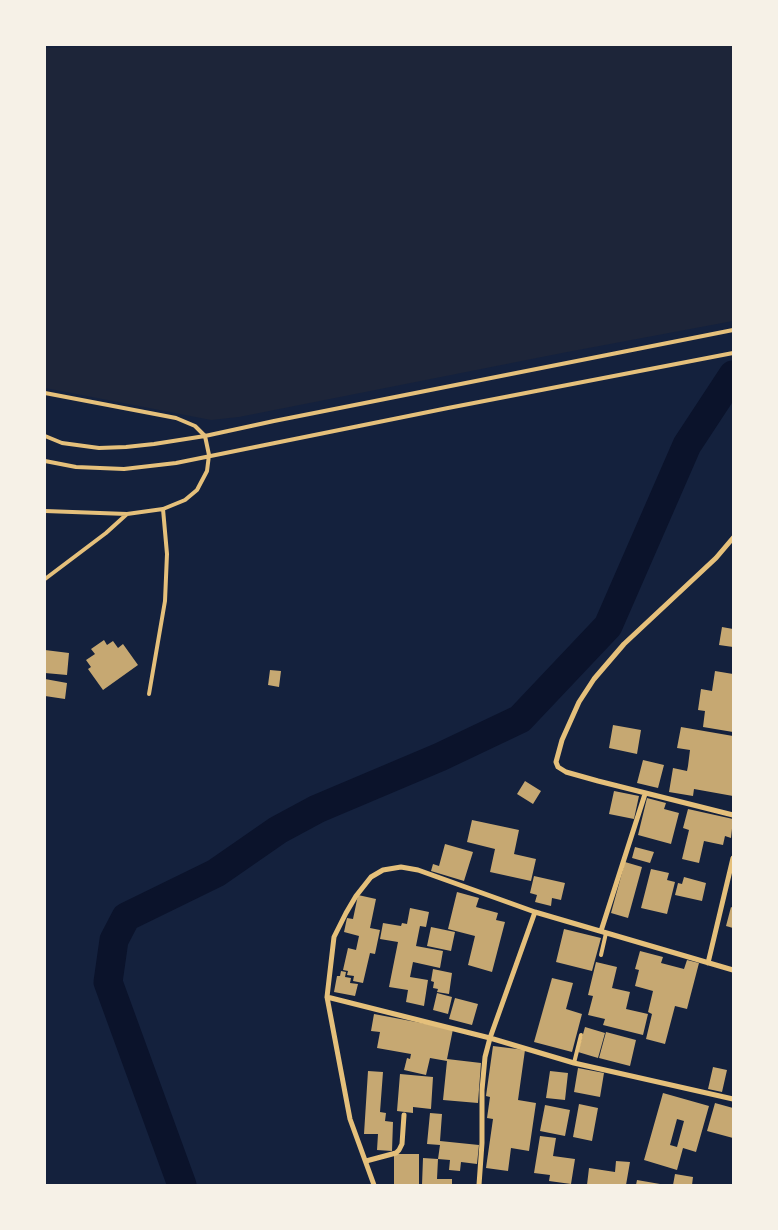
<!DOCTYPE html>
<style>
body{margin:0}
#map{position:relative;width:778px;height:1230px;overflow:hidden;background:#14213d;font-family:Roboto,sans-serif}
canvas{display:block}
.frame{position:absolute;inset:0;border:46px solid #f6f1e7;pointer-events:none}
</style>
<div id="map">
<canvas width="778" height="1230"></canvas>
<div class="frame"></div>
</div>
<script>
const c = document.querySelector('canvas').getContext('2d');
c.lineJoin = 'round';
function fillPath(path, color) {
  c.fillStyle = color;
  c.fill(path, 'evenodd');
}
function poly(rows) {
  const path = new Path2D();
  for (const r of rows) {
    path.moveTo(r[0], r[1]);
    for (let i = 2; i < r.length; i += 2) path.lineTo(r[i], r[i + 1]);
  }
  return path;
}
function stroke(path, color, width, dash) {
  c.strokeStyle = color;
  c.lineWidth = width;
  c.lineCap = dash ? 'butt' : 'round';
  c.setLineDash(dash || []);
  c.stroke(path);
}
fillPath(poly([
 [121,45,733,45,733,321,562,353,239,417,211,420,45,388,45,48]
]), '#1d2539');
stroke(poly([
 [182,1185,108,982,114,940,126,917,216,873,278,830,317,809,440,757,520,719,608,626,687,445,733,375]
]), '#0b132b', 29);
fillPath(poly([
 [722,627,733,629,733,647,719,645],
 [104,640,107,645,113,641,118,648,123,644,138,665,103,690,88,669,91,667,86,660,95,654,91,649],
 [45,650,69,653,67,675,45,673],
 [270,670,281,671,279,687,268,685],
 [715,671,733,674,733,732,703,727,705,711,698,710,701,689,712,691],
 [45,679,67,683,65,699,45,696],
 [613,725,641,730,637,754,609,748],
 [681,727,733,736,733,796,694,789,693,796,669,792,673,768,687,771,688,766,690,750,677,748],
 [643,760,664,765,658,788,637,783],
 [525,781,541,791,533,804,517,794],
 [614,791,639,796,634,819,609,814],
 [647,798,666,803,664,809,679,813,671,844,638,835],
 [688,809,733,819,731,838,725,836,723,845,704,841,699,863,682,859,689,830,683,828],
 [472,820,519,830,514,854,536,859,531,881,490,872,495,849,467,842],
 [445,844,473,852,464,881,431,871,433,864,439,866],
 [635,847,654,852,650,863,632,858],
 [625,862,642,867,628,918,611,913],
 [651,869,669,873,667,880,675,882,667,914,641,908],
 [534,876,565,883,561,900,552,898,551,906,535,902,537,895,530,893],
 [684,877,706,883,702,901,675,895,678,883,682,884],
 [457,892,479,898,476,907,498,913,496,920,505,922,492,972,468,965,475,936,448,929],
 [358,895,376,899,370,928,380,930,375,954,370,953,363,983,353,981,354,976,347,975,348,971,343,970,348,948,356,950,359,936,344,932,347,918,353,919],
 [731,907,733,908,733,928,726,926],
 [410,908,429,912,426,927,420,926,416,946,443,951,440,968,413,962,410,977,428,980,424,1006,406,1002,408,990,389,987,398,942,380,939,383,923,401,926,402,923,407,924],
 [431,927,455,932,451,951,427,946],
 [564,929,601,938,592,971,556,962],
 [640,951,663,957,661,963,684,969,687,960,699,963,687,1009,675,1006,665,1044,646,1039,652,1014,648,1012,653,991,635,986,639,970,635,969],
 [596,962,617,967,612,988,630,992,626,1009,648,1014,643,1035,603,1025,605,1019,588,1015,593,996,588,995],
 [433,969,452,973,449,994,437,992,438,989,433,988,434,982,431,981],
 [341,971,346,972,345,977,351,978,350,983,358,984,355,996,334,992,337,976,340,976],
 [552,978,573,983,566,1009,582,1014,572,1052,534,1042],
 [437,993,452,997,448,1014,433,1010],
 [455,998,478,1004,472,1025,449,1019],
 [374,1014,453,1029,447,1059,481,1063,478,1103,443,1100,447,1061,430,1058,426,1075,404,1070,407,1058,410,1059,411,1054,377,1048,380,1032,371,1031],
 [585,1027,605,1033,598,1058,578,1052],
 [606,1032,636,1040,630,1066,599,1058],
 [493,1046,525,1050,518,1100,536,1103,529,1151,511,1148,508,1171,486,1168,493,1119,487,1118,490,1097,486,1096],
 [713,1067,727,1070,722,1092,708,1089],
 [578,1068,604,1073,600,1097,574,1092],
 [368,1071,383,1072,380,1112,386,1113,385,1121,393,1122,392,1151,377,1150,378,1134,364,1134],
 [550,1071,568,1073,565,1100,546,1098],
 [400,1074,433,1077,431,1109,413,1107,413,1113,397,1111],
 [663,1093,709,1106,696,1152,683,1148,677,1170,644,1160],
 [677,1119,684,1121,677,1147,670,1145],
 [715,1103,733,1108,733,1138,707,1131],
 [579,1104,598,1108,592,1141,573,1137],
 [545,1105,570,1110,565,1136,540,1131],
 [430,1113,442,1114,440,1141,479,1145,477,1164,461,1162,460,1171,449,1170,450,1160,438,1159,440,1145,427,1144],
 [540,1136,556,1138,553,1156,575,1159,571,1184,549,1181,550,1175,534,1173],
 [394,1154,419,1154,419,1185,394,1185],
 [423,1158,438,1159,437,1179,452,1179,452,1185,422,1185],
 [616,1161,630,1162,626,1185,587,1185,589,1168,615,1172],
 [675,1174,693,1177,692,1185,673,1185],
 [637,1180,660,1184,660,1185,636,1185]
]), '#c6a872');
stroke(poly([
 [45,393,176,418,195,426,205,436,209,455,207,471,197,490,185,500,163,509,127,514,45,511],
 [45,436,62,443,99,448,126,447,154,444,205,436,274,421,733,330],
 [45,461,76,467,124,469,176,463,448,408,733,353],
 [45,579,106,533,127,514],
 [149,694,165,601,167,554,163,509],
 [601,955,606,933],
 [574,1063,581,1035]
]), '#e5c07b', 4);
stroke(poly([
 [733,538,716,558,624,644,594,679,579,702,562,740,556,762,558,767,566,772,598,781,733,815],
 [601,931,645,794],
 [708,963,733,858],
 [327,997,490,1038,574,1063,733,1099],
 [366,1161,396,1153,399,1150,402,1144,404,1115],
 [374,1185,350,1119,327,997,334,937,346,913,356,896,371,877,383,870,401,867,418,870,535,912,733,970],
 [479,1185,482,1143,482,1090,485,1057,490,1038,535,912]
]), '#e5c07b', 5);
</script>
